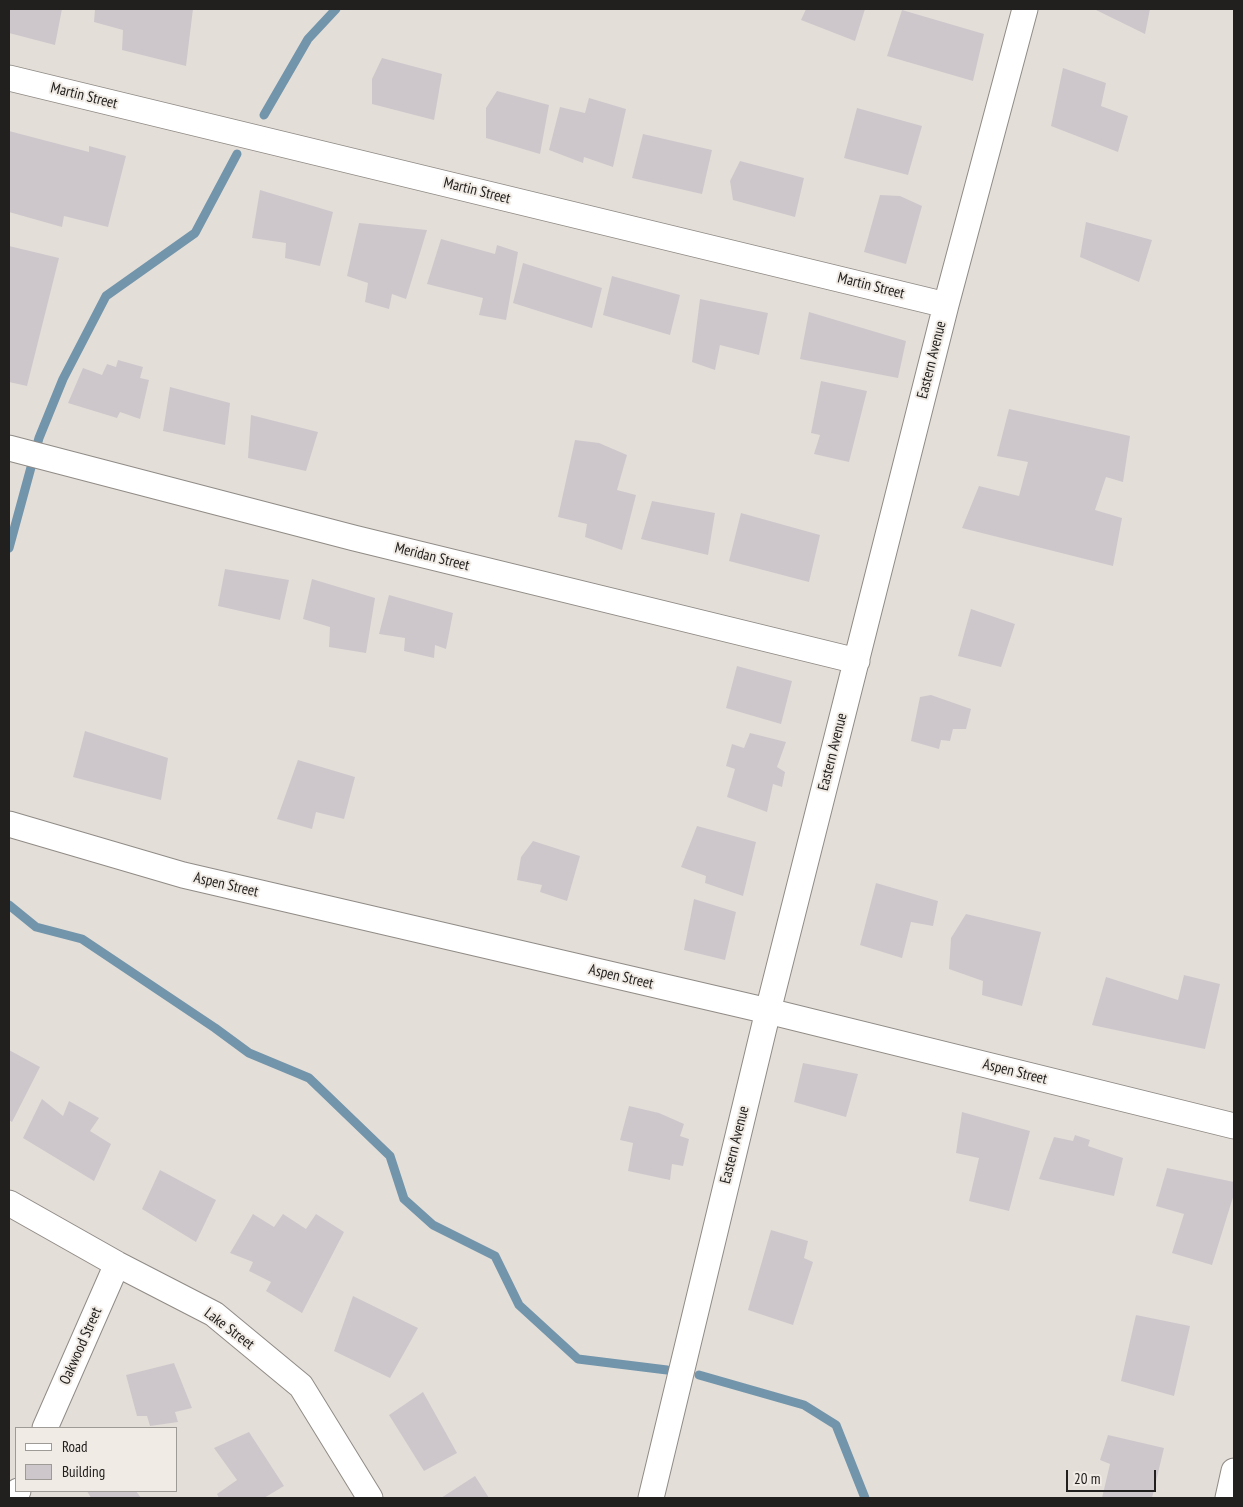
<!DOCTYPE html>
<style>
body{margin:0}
#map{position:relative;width:1243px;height:1507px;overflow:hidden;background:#e4ded8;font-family:"PT Sans Narrow",sans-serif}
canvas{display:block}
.frame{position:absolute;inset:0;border:10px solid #22201e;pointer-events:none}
.legend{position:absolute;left:15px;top:1427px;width:162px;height:65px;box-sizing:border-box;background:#f1ebe5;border:1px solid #9e9a95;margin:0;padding:6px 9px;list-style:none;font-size:15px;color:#22201e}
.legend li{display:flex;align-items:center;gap:10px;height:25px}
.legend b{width:25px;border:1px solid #9e9a95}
.scale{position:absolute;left:1066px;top:1470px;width:90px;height:22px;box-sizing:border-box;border:2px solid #22201e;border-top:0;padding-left:6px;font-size:15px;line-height:18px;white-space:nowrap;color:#22201e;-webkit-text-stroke:4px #f1ebe5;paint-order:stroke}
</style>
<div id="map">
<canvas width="1243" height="1507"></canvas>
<div class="frame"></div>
<ul class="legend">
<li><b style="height:6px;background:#fff"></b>Road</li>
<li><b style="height:14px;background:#cdc7cc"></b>Building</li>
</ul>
<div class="scale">20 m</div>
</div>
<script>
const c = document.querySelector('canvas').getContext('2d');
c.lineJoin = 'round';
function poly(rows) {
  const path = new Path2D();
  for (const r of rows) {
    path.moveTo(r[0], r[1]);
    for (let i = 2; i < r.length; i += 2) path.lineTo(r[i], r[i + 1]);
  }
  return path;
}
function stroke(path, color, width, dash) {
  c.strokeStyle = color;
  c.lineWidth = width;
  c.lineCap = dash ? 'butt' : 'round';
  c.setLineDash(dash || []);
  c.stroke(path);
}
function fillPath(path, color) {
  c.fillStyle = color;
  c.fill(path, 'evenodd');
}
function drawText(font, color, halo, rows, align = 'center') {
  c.font = font + ' "PT Sans Narrow",sans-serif';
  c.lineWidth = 4;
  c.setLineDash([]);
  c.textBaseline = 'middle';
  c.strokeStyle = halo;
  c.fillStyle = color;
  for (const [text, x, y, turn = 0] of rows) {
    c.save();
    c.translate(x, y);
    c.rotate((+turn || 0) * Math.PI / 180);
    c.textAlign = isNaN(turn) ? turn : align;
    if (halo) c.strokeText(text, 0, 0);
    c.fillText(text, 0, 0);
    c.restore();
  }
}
stroke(poly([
 [264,115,308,39,336,9],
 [9,548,39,438,63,379,106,296,195,233,237,154],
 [9,905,36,927,82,939,215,1028,249,1053,309,1078,390,1156,404,1199,433,1225,495,1256,519,1305,578,1359,667,1370],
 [699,1375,804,1405,836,1425,865,1498]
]), '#7295ab', 9);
fillPath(poly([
 [9,9,62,9,55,45,9,33],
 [95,9,193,9,186,66,122,50,123,30,94,22],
 [806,9,865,9,855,41,801,20],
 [1094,9,1150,9,1145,34],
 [902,10,984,34,973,81,887,56],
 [382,58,442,74,434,120,372,104,372,79],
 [1063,68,1106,83,1101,106,1128,116,1118,152,1051,126],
 [497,91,549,105,540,154,486,138,486,108],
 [589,98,626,109,613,167,584,157,583,163,549,150,560,107,585,113],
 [857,108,922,126,908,175,844,158],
 [9,131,89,152,89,146,126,156,108,227,64,216,62,227,9,212],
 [643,134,712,150,702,194,632,178],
 [740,161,804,178,795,217,733,200,730,181],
 [260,190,333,212,320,266,285,258,286,243,252,238],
 [880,195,900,196,922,206,906,264,864,252],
 [1086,222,1152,240,1139,282,1080,257],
 [359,223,427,230,406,299,392,294,389,309,365,302,368,283,347,276],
 [441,239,495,254,497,245,518,252,506,320,479,315,483,298,427,284],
 [9,246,59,258,27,386,9,382],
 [523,263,602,288,592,328,513,303],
 [612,276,680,295,670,335,603,315],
 [700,299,768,313,759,355,720,345,715,370,692,362],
 [809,312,906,341,898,378,800,359],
 [118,360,143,367,140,378,149,380,140,419,120,412,117,418,68,403,83,368,102,375,107,364,116,367],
 [821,381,867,391,849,462,814,454,820,435,811,433],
 [170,387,230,403,225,445,163,431],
 [1009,409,1130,436,1123,482,1106,477,1095,510,1122,518,1113,566,962,528,979,486,1019,496,1028,462,997,456],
 [251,415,318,432,306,471,248,458],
 [575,440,599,443,627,455,617,490,636,495,622,550,585,537,587,524,558,517],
 [652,501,715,513,708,555,641,539],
 [741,513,820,535,809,582,729,561],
 [225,569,289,580,280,620,218,606],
 [312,579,375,598,366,653,329,647,330,627,303,619],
 [389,595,453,613,446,649,435,645,434,658,404,651,405,638,379,634],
 [971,609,1015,624,1001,667,958,656],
 [737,666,792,681,781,724,726,708],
 [931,695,971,709,966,729,953,729,950,741,941,740,939,749,911,741,920,697],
 [85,731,168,758,161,800,73,777],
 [750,733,786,742,777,767,785,772,782,787,773,784,767,812,727,797,735,769,726,766,732,744,744,748],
 [298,760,355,777,344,819,316,812,312,829,277,819],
 [697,826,756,842,743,896,705,883,706,876,681,867],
 [533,841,580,856,567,901,540,892,542,885,517,880,521,857],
 [876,883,938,901,933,926,911,922,902,958,860,945],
 [694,899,736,912,725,960,684,950],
 [966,914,1041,932,1022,1006,982,995,983,981,949,969,951,938],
 [1184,975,1220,984,1205,1049,1092,1025,1106,977,1178,1000],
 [9,1050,40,1067,12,1122,9,1120],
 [803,1063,858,1074,846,1117,794,1102],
 [42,1099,63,1116,69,1101,99,1118,90,1131,111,1144,94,1181,23,1138],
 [629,1106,659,1113,684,1124,680,1136,689,1139,683,1166,672,1164,670,1180,628,1171,633,1143,620,1140],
 [962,1112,1030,1131,1009,1211,969,1201,979,1158,956,1153],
 [1075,1135,1090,1140,1088,1146,1123,1158,1114,1196,1039,1179,1054,1137,1073,1141],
 [1167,1168,1234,1182,1234,1194,1212,1265,1172,1253,1184,1214,1156,1206],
 [160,1170,216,1200,196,1242,142,1209],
 [253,1214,274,1227,283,1214,306,1229,316,1214,344,1232,302,1313,266,1291,271,1282,249,1271,253,1262,230,1253],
 [771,1230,808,1241,804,1258,813,1262,793,1325,748,1310],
 [353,1296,418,1328,390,1378,334,1351],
 [1136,1315,1190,1326,1174,1396,1121,1381],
 [174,1363,192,1408,175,1412,178,1422,150,1426,147,1416,137,1416,126,1375],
 [423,1392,457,1453,424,1471,389,1415],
 [249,1432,284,1486,264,1498,219,1498,217,1494,237,1480,214,1448],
 [1108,1435,1164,1448,1152,1498,1102,1498,1110,1464,1100,1460],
 [475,1476,489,1498,441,1498],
 [87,1491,136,1491,141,1498,91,1498]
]), '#cdc7cc');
const minor = poly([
 [9,78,946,305],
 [9,448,354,538,857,661],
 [9,824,183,875,768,1011,1234,1126],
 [9,1203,117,1264,214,1314,301,1386,370,1498],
 [45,1428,117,1264],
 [14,1498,18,1491],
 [651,1498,768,1011,946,305,1025,9],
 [1228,1498,1234,1471]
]);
stroke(minor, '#908b86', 27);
stroke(minor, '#fff', 25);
drawText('15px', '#22201e', '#f1ebe5', [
 ["Martin Street",84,96,14],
 ["Martin Street",477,191,14],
 ["Martin Street",871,286,14],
 ["Eastern Avenue",932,360,-76],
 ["Meridan Street",432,557,14],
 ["Eastern Avenue",833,752,-76],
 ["Aspen Street",226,885,13],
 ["Aspen Street",621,977,13],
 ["Aspen Street",1015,1072,14],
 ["Eastern Avenue",735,1145,-76],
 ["Lake Street",229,1329,37],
 ["Oakwood Street",81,1346,-66]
]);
</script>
